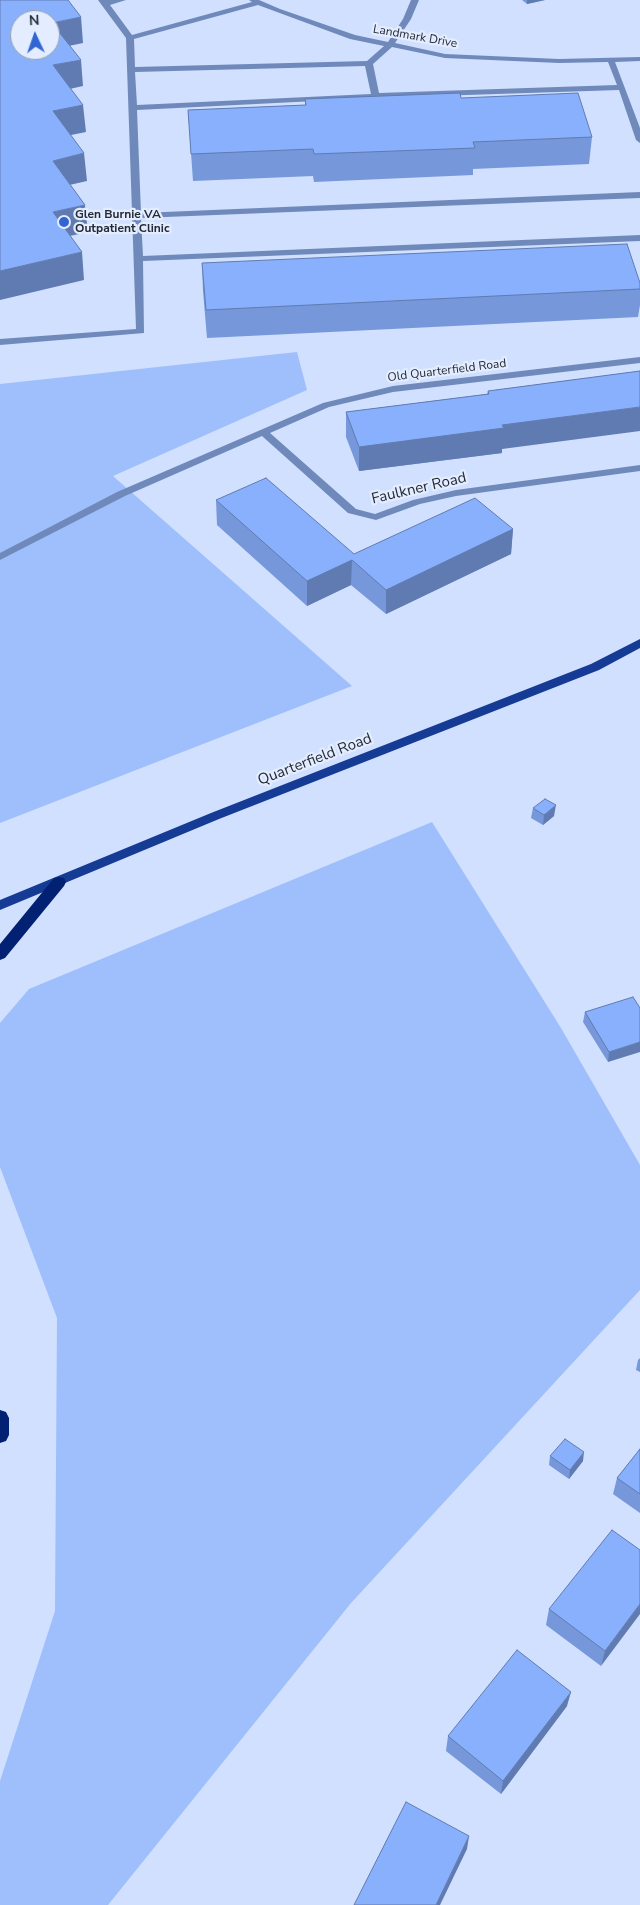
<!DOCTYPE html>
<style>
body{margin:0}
#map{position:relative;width:640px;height:1905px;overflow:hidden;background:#d0e0fe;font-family:"Nunito Sans",sans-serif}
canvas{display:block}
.north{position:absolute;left:10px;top:10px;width:50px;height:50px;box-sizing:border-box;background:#e3edff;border:1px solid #979fae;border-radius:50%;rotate:357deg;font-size:14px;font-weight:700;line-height:20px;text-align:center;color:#242a35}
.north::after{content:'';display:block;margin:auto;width:18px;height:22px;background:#3265d4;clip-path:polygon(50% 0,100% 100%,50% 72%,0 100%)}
</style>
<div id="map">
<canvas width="640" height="1905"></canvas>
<div class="north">N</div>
</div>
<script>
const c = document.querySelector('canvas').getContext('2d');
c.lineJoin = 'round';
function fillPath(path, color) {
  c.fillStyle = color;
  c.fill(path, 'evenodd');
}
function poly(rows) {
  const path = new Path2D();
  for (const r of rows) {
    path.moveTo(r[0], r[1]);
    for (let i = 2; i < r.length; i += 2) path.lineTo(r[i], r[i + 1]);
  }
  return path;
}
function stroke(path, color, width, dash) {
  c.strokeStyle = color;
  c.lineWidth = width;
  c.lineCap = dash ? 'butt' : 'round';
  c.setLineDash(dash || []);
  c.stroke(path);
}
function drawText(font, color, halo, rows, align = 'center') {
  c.font = font + ' "Nunito Sans",sans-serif';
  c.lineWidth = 4.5;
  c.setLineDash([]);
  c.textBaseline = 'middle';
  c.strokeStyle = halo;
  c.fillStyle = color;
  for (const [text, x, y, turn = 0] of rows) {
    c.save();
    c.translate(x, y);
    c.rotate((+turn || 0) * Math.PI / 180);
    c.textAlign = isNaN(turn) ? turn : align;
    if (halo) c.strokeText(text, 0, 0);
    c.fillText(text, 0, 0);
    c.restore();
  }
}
fillPath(poly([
 [297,352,307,390,113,476,352,686,0,823,0,384],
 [432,822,561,1028,640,1165,640,1290,351,1603,108,1905,0,1905,0,1781,55,1611,57,1318,0,1167,0,1023,29,989]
]), '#9fbffc');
fillPath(poly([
 [98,0,126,0,110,5,132,35,252,2,249,0,259,0,280,9,355,35,388,42,403,19,411,0,419,0,411,19,395,43,445,54,559,59,640,57,640,61,615,62,640,128,640,143,636,140,619,90,375,98,137,110,141,213,640,192,640,198,141,218,143,256,640,235,640,241,143,261,144,333,0,345,0,339,136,329,126,38,98,0],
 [258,5,350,39,384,46,367,61,135,67,134,39,258,5],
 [392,47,445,58,559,63,608,62,617,85,379,93,373,64,392,47],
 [365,66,371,94,137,105,135,72,365,66],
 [640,357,640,363,393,392,329,407,270,433,356,509,375,514,413,500,456,490,640,465,640,471,456,496,420,504,376,520,348,513,262,436,125,496,0,560,0,553,117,492,323,403,393,386,640,357]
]), '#7089bb');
fillPath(poly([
 [640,639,640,648,599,670,219,819,0,910,0,900,211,813,591,664,640,639]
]), '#153b94');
fillPath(poly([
 [59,877,64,878,66,882,64,886,5,958,0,960,0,944,54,878,59,877],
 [0,1410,6,1412,9,1418,9,1435,6,1441,0,1443,0,1410]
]), '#022173');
fillPath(poly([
 [522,0,545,0,527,4],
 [461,98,592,137,589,164,473,169,473,175,314,182,313,176,193,181,188,110,305,105,305,99],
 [202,263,640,283,640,305,638,317,207,338,203,291],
 [640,371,502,449,502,453,359,471,346,437,346,412,487,394,488,391],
 [216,500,354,554,513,529,511,554,386,614,351,585,307,606,217,525],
 [533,808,554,816,543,825,531,818],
 [640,1008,608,1062,583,1022,585,1012],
 [640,1358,640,1372,636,1370,638,1360],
 [640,1449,640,1513,613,1494,617,1478],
 [550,1456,583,1461,569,1479,549,1465],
 [640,1550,601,1666,546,1625,549,1609],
 [567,1706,501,1794,446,1751,448,1736]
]), '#7697da');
fillPath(poly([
 [527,0,545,0,527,4],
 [81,17,83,43,54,49,52,23],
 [81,60,83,86,56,92,53,65],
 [83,105,86,132,56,138,53,111],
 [84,153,87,181,56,188,53,161],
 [85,205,88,232,56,239,53,212],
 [82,252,84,280,0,300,0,271],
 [640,407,640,431,502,449,502,453,359,471,359,447,502,425],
 [513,529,511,554,386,614,386,590],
 [352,560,351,585,307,606,307,581],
 [556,805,554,816,543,825,544,815],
 [640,1042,640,1052,608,1062,609,1052],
 [584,1452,583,1461,569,1479,570,1470],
 [640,1604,640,1614,601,1666,605,1651],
 [571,1692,567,1706,501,1794,503,1781],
 [469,1836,467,1849,440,1905,436,1905]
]), '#607bb1');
const building = poly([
 [0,0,68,0,81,17,52,23,81,60,53,65,83,105,53,111,84,153,53,161,85,205,53,212,82,252,0,271,0,0],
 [20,20,50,20,50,50,20,50,20,20],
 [460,93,461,98,578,93,592,137,473,142,475,148,314,154,313,149,191,154,188,110,306,105,305,99,460,93],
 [627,244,640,283,640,289,206,310,202,263,627,244],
 [640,371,640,407,502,425,504,428,359,447,346,412,489,394,488,391,640,371],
 [266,478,354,554,475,498,513,529,386,590,352,560,307,581,216,500,266,478],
 [545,799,556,805,544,815,533,808,545,799],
 [633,997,640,1008,640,1042,609,1052,585,1012,633,997],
 [565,1439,584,1452,570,1470,550,1456,565,1439],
 [640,1449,640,1494,617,1478,640,1449],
 [612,1530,640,1550,640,1604,605,1651,549,1609,612,1530],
 [517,1650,571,1692,503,1781,448,1736,517,1650],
 [406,1802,469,1836,436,1905,354,1905,406,1802]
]);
fillPath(building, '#89b0fd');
stroke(building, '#607bb1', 1);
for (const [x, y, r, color] of [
 [64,222,6,"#3265d4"]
]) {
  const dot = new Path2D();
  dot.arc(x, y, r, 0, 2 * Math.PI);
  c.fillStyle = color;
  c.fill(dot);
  stroke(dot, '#e3edff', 2);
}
drawText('12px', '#242a35', '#e3edff', [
 ["Landmark Drive",415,37,10],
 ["Old Quarterfield Road",447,371,-7]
]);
drawText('bold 12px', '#242a35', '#e3edff', [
 ["Glen Burnie VA",75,215],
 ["Outpatient Clinic",75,229]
], 'left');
drawText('15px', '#242a35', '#e3edff', [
 ["Faulkner Road",419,489,-13],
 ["Quarterfield Road",315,760,-21]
]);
</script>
